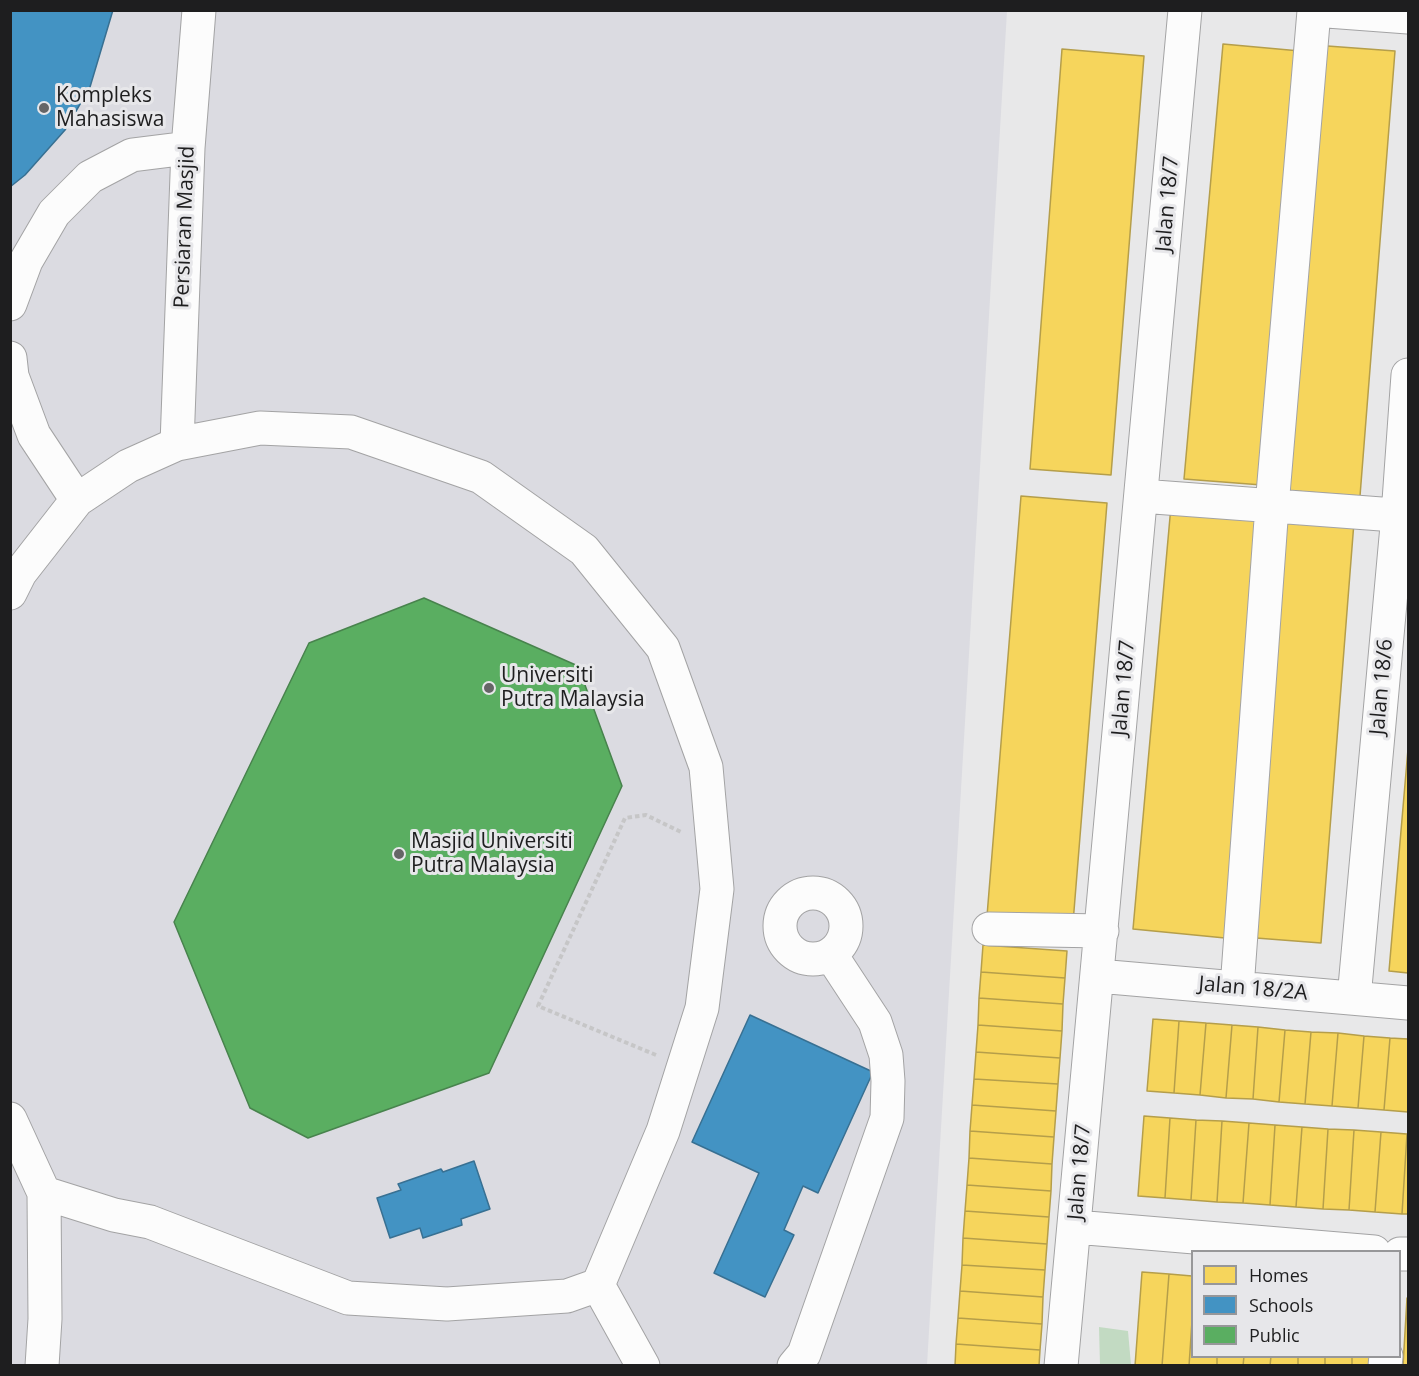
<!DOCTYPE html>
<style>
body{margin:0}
#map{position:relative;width:1419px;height:1376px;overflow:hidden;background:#e8e8e9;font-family:"Open Sans",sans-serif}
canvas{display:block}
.frame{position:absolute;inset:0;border:12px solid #1e1e1f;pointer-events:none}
.legend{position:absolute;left:1191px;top:1250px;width:210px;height:108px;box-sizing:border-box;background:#e7e7ea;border:2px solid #979799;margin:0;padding:8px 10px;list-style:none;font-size:18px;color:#1e1e1f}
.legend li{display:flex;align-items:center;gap:12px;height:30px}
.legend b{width:30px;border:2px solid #979799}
</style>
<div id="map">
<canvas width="1419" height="1376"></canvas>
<div class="frame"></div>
<ul class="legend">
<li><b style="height:16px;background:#f6d55c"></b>Homes</li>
<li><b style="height:16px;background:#4393c3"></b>Schools</li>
<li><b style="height:16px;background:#5aae61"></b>Public</li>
</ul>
</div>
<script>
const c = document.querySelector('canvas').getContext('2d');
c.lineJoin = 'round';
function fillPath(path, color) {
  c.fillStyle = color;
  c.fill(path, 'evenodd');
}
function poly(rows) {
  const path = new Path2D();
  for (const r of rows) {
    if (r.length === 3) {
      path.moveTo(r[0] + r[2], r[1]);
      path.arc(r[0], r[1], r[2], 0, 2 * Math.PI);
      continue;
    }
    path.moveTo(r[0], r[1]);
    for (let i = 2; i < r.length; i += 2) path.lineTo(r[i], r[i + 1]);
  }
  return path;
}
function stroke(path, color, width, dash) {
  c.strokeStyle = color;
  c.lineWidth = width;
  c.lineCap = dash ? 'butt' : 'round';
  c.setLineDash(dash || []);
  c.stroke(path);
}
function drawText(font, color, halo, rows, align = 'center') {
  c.font = font + ' "Open Sans",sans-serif';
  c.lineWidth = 6;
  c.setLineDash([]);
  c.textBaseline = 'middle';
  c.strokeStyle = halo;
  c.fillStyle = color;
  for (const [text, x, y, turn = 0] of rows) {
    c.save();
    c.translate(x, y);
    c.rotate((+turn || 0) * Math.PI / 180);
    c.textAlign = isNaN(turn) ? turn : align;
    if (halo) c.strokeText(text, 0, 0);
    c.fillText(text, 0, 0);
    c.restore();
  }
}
fillPath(poly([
 [10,11,1007,11,927,1365,11,1365]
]), '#dbdbe1');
fillPath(poly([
 [1099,1327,1128,1331,1131,1365,1100,1365]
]), '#c2dac2');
const homes = poly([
 [1223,44,1300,51,1262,485,1184,479,1223,44],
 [1314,45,1395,51,1360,496,1279,490,1314,45],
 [1062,49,1144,56,1111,475,1030,469,1062,49],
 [1021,496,1107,503,1073,923,987,916,1021,496],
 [1171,506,1263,514,1225,938,1133,929,1171,506],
 [1277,515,1354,522,1321,943,1243,937,1277,515],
 [1408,749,1408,973,1389,971,1408,749],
 [983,945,1067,951,1065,978,981,972,983,945],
 [981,972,1065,978,1063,1004,979,998,981,972],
 [979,998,1063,1004,1062,1031,978,1025,979,998],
 [1153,1019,1179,1021,1174,1093,1147,1091,1153,1019],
 [1179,1021,1206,1023,1200,1095,1174,1093,1179,1021],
 [1206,1023,1232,1025,1226,1098,1200,1095,1206,1023],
 [978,1025,1062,1031,1060,1058,976,1052,978,1025],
 [1232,1025,1258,1027,1253,1099,1226,1098,1232,1025],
 [1258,1027,1285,1030,1279,1102,1253,1099,1258,1027],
 [1285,1030,1311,1032,1305,1104,1279,1102,1285,1030],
 [1311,1032,1338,1033,1332,1106,1305,1104,1311,1032],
 [1338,1033,1364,1036,1358,1108,1332,1106,1338,1033],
 [1364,1036,1390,1038,1384,1110,1358,1108,1364,1036],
 [1390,1038,1408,1039,1408,1112,1384,1110,1390,1038],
 [976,1052,1060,1058,1058,1084,974,1079,976,1052],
 [974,1079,1058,1084,1056,1111,972,1105,974,1079],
 [972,1105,1056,1111,1054,1137,970,1131,972,1105],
 [1144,1116,1170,1118,1165,1198,1138,1196,1144,1116],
 [1170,1118,1196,1120,1191,1200,1165,1198,1170,1118],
 [1196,1120,1222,1121,1217,1202,1191,1200,1196,1120],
 [1222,1121,1249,1123,1243,1203,1217,1202,1222,1121],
 [1249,1123,1275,1125,1270,1205,1243,1203,1249,1123],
 [1275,1125,1302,1127,1296,1207,1270,1205,1275,1125],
 [1302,1127,1328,1129,1323,1209,1296,1207,1302,1127],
 [1328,1129,1354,1130,1349,1210,1323,1209,1328,1129],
 [1354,1130,1381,1132,1375,1212,1349,1210,1354,1130],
 [970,1131,1054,1137,1052,1164,969,1158,970,1131],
 [1381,1132,1407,1134,1402,1214,1375,1212,1381,1132],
 [1407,1134,1408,1134,1408,1214,1402,1214,1407,1134],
 [969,1158,1052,1164,1051,1191,967,1185,969,1158],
 [967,1185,1051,1191,1049,1217,965,1211,967,1185],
 [965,1211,1049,1217,1047,1244,963,1238,965,1211],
 [963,1238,1047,1244,1045,1270,962,1265,963,1238],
 [962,1265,1045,1270,1043,1297,960,1291,962,1265],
 [1142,1272,1169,1274,1162,1366,1135,1366,1142,1272],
 [1169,1274,1192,1276,1192,1321,1189,1366,1162,1366,1169,1274],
 [960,1291,1043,1297,1042,1324,958,1318,960,1291],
 [1407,1298,1408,1366,1403,1366,1407,1298],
 [958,1318,1042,1324,1040,1350,956,1344,958,1318],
 [1192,1321,1192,1356,1217,1356,1217,1366,1189,1366,1192,1321],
 [956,1344,1040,1350,1039,1366,955,1366,956,1344],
 [1217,1356,1244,1356,1243,1366,1217,1366,1217,1356],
 [1244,1356,1271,1356,1270,1366,1243,1366,1244,1356],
 [1271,1356,1298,1356,1298,1366,1270,1366,1271,1356],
 [1298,1356,1325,1356,1325,1366,1298,1366,1298,1356],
 [1325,1356,1352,1356,1352,1366,1325,1366,1325,1356],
 [1352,1356,1380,1356,1379,1366,1352,1366,1352,1356]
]);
fillPath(homes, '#f6d55c');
stroke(homes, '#b59e4a', 1.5);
const schools = poly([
 [10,10,113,10,90,87,65,130,25,175,10,187,10,10],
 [750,1015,873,1072,818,1193,803,1186,784,1230,794,1235,765,1297,714,1273,759,1173,692,1142,750,1015],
 [474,1161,490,1209,461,1219,462,1225,423,1238,420,1228,390,1238,377,1198,401,1190,398,1184,441,1169,443,1172,474,1161]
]);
fillPath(schools, '#4393c3');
stroke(schools, '#387092', 1.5);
const public = poly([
 [424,598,578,666,622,786,489,1073,308,1138,250,1108,174,922,309,643,424,598]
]);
fillPath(public, '#5aae61');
stroke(public, '#48834d', 1.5);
const minor = poly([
 [1314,10,1408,17],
 [10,304,26,261,54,213,90,177,132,155,188,148],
 [10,358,12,376,34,435,77,500],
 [177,444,188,148,199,10],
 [1141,496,1408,516],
 [10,593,20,573,77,500,128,466,177,444,260,428,351,432,481,477,584,550,663,648,706,767,717,889,702,1008,663,1131,598,1285,567,1296,447,1304,348,1298,150,1222,114,1215,44,1193],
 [813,926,33],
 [989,929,1102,931],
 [1098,976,1408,1003],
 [1237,988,1272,506,1314,11],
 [1354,998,1398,515,1408,375],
 [10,1119,44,1193,45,1319,42,1366],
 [1075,1227,1374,1252],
 [1400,1254,1408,1254],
 [598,1285,643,1366],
 [794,1366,804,1354,887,1118,888,1081,886,1055,875,1022,831,955],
 [1061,1366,1185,10],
 [1385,1366,1386,1356]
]);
stroke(minor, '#a3a3a4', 35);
stroke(poly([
 [656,1055,538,1006,625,818,646,815,681,832]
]), '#c6c6c7', 4, [4.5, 3]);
stroke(minor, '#fcfcfc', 33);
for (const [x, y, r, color] of [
 [44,108,6,"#656566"],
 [489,688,6,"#656566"],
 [399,854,6,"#656566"]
]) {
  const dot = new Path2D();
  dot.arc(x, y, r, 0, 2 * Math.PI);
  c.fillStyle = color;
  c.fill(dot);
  stroke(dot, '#e7e7ea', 2);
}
drawText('21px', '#1e1e1f', '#e7e7ea', [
 ["Kompleks",56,96],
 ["Mahasiswa",56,120],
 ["Universiti",501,676],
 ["Putra Malaysia",501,700],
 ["Masjid Universiti",411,842],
 ["Putra Malaysia",411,866]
], 'left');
drawText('21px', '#1e1e1f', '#e7e7ea', [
 ["Jalan 18/7",1168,204,-85],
 ["Persiaran Masjid",185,227,-88],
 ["Jalan 18/6",1382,687,-85],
 ["Jalan 18/7",1124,688,-85],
 ["Jalan 18/2A",1253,989,5],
 ["Jalan 18/7",1080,1172,-85]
]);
</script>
